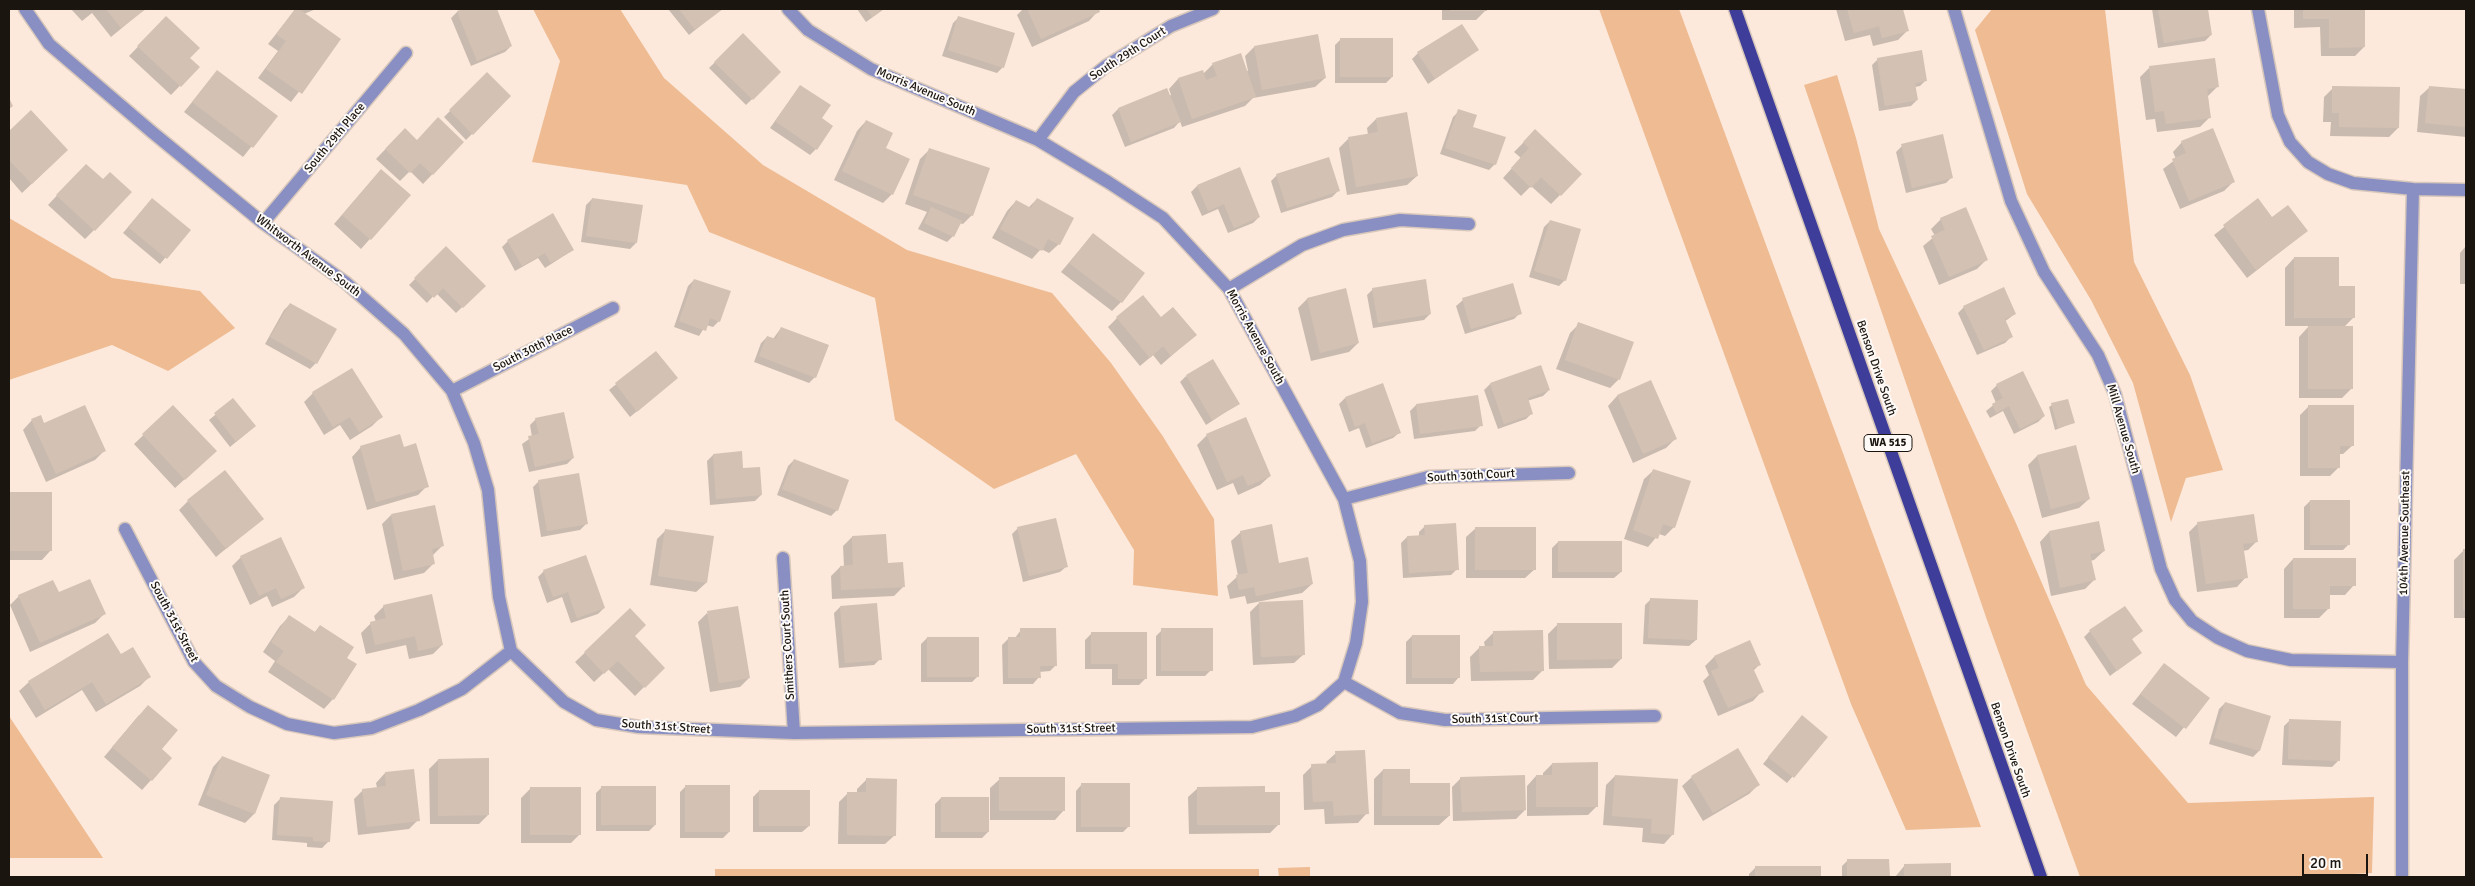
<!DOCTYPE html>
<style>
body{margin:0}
#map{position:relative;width:2475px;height:886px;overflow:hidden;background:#fce9db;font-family:Signika,sans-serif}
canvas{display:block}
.frame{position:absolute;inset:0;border:10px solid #1b1510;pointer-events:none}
.scale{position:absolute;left:2302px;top:854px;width:66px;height:22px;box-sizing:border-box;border:2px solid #1b1510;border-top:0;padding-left:6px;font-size:15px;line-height:18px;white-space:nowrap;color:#1b1510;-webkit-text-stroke:4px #fdfaf7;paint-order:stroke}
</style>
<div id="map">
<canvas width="2475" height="886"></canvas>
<div class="frame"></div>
<div class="scale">20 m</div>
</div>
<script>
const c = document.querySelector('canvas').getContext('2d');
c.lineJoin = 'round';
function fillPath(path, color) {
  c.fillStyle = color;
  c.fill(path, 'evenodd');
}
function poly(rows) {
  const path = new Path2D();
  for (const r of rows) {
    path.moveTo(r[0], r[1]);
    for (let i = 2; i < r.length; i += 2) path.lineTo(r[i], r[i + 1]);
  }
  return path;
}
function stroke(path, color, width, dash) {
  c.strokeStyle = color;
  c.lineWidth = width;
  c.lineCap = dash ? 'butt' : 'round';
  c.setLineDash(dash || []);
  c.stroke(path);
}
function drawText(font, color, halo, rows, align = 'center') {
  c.font = font + ' Signika,sans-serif';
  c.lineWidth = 4;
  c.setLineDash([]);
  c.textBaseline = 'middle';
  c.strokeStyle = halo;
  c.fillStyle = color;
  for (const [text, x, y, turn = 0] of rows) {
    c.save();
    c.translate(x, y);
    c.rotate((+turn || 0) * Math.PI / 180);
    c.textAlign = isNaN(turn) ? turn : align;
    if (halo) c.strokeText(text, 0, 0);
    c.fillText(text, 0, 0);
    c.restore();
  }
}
fillPath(poly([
 [533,9,620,9,664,78,763,165,907,250,1052,293,1111,363,1162,435,1214,519,1218,596,1133,585,1134,550,1076,454,994,489,895,420,875,298,709,232,687,185,532,162,560,61],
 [1599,9,1679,9,1981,827,1906,830,1851,704],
 [1992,9,2105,9,2134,262,2190,375,2223,470,2186,478,2171,522,2133,383,2091,300,2027,194,1975,30],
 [1837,75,1856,138,1879,229,2015,521,2086,685,2188,803,2374,797,2372,873,2294,877,2080,877,1987,620,1804,85],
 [9,218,112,278,200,291,235,328,168,371,112,345,9,380],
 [9,716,103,858,9,858],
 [1310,867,1310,877,1279,877,1278,868],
 [715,869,1259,869,1259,877,715,877]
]), '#efbb92');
fillPath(poly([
 [71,9,145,9,111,37,92,13,82,21],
 [296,9,316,9,304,14,339,40,291,102,258,78,278,51,268,44],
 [466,9,496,9,511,46,505,52,471,66,451,18,457,12],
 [668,9,721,9,689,35],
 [857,9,884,9,866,22],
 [1023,9,1097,9,1098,11,1089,21,1032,47,1017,15],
 [1442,9,1485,9,1485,11,1476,20,1442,20],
 [1836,9,1901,9,1907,31,1898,40,1873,46,1870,35,1845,41],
 [2152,9,2207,9,2211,35,2205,41,2158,48],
 [2294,9,2364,9,2364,47,2355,56,2321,56,2320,27,2294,28],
 [959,17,1003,67,997,73,942,56,953,23],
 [157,27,198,67,171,95,129,56],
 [743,35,780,72,746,105,709,68],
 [1341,39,1392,77,1386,83,1335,83,1335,45],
 [1254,47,1325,78,1315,87,1253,98,1245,106,1182,127,1180,121,1174,128,1125,147,1112,115,1118,109,1167,89,1169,96,1171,95,1169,89,1178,79,1202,71,1203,74,1213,64,1248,71,1245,56],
 [1477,50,1428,84,1412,59,1418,53],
 [1878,59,1926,80,1920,86,1915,87,1917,100,1911,106,1879,111,1872,65],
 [2214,59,2217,87,2208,96,2209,118,2200,127,2157,132,2155,119,2146,120,2140,77,2149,68],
 [217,71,276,116,243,157,184,112],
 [487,74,510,96,466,140,444,117],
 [800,86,820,118,816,149,810,155,770,128],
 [2430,87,2466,91,2466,137,2417,132,2420,96],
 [2333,88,2398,128,2389,137,2330,136,2331,122,2323,122,2324,97],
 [1459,111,1495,164,1489,170,1440,154,1453,117],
 [31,112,58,159,22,193,9,178,9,132],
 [1376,119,1417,176,1407,185,1347,195,1339,148,1348,139,1368,135,1367,128],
 [866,121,885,149,892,194,883,203,834,180,857,131],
 [1535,131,1581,174,1551,204,1531,186,1521,196,1503,178,1521,158,1514,152],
 [395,139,417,141,463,142,423,184,410,171,400,181,376,159],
 [2182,142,2233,182,2224,191,2180,209,2163,169,2176,159,2173,152],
 [1902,146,1952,177,1946,183,1906,193,1896,152],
 [929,150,972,215,963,224,959,223,953,236,947,242,918,229,927,212,905,204,920,159],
 [77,174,94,230,85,239,48,205],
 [1277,175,1338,191,1332,197,1281,213,1271,181],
 [372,180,409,195,361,249,334,224],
 [1197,186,1259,217,1253,223,1228,233,1218,209,1202,216,1191,192],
 [592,199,636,243,630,249,581,242,586,205],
 [1037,199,1059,244,1049,253,1041,249,1032,259,992,238,1007,211,1016,201,1028,208],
 [2258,200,2272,219,2307,231,2247,278,2214,235],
 [146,206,189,230,160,264,123,233],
 [1965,209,1987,259,1977,269,1939,285,1923,246,1935,236,1931,229,1941,219],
 [553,215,573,250,545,268,538,258,515,271,502,247,508,241],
 [1550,221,1565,280,1559,286,1529,277,1544,227],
 [1093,234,1121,302,1112,311,1061,272],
 [2466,246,2466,284,2460,284,2460,253],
 [446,248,484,286,456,313,436,293,427,303,409,285],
 [2294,258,2338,287,2354,317,2344,327,2351,389,2342,398,2299,398,2299,337,2309,326,2285,326,2285,268],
 [694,280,719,321,713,327,706,325,699,336,674,327,688,286],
 [1373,289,1430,314,1424,320,1373,328,1367,295],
 [1345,290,1358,343,1349,352,1311,361,1298,308,1307,299],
 [1463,300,1520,313,1514,319,1465,334,1456,306],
 [290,304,335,330,316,363,310,369,265,344,284,310],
 [1964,307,2015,314,2004,322,2011,337,2005,343,1977,355,1958,313],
 [1117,318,1161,318,1195,335,1161,365,1153,355,1140,366,1108,327],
 [1579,324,1619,379,1610,388,1556,369,1570,333],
 [781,328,815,377,809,383,754,362,761,343,767,337,773,339],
 [656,352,677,378,630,417,609,390],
 [1186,376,1238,404,1206,425,1180,382],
 [1650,382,1675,439,1666,448,1633,463,1608,406,1617,396],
 [1490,384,1549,390,1543,396,1527,401,1532,413,1526,419,1498,429,1484,390],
 [1997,385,2044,416,2038,422,2014,434,2003,411,1990,418,1986,411,1996,403,1991,391],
 [313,393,381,417,372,426,350,440,340,425,324,435,304,402],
 [1345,398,1400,432,1393,438,1366,448,1359,428,1349,432,1339,404],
 [233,400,248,432,230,447,209,420],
 [1416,405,1481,425,1475,431,1414,439,1410,411],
 [2052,405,2073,423,2055,430,2049,407],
 [2309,406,2353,445,2343,454,2339,454,2339,467,2330,476,2300,476,2300,415],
 [173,407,206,460,175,488,134,444],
 [536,419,573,458,567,464,529,472,522,444,532,437,530,425],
 [32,420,44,424,104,451,95,460,46,482,23,430],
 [1207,435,1270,476,1260,485,1238,495,1233,483,1217,490,1197,445],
 [2075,446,2089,499,2079,508,2042,518,2028,465,2037,456],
 [361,447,403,448,427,486,418,495,367,510,352,457],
 [713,455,761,495,755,501,710,505,707,461],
 [794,460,837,510,831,516,777,495,788,466],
 [1654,470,1674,527,1665,536,1659,534,1648,547,1624,539,1644,479],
 [539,481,586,524,580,530,541,537,533,487],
 [2466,493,2466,547,2465,547,2465,495],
 [9,494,51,494,51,550,42,560,9,560],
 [188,501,262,519,216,557,179,510],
 [2310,501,2349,544,2343,550,2304,550,2304,507],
 [391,515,442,546,433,555,433,564,424,573,394,580,382,524],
 [2098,522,2104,551,2094,560,2090,561,2094,580,2085,589,2051,596,2040,542,2049,532],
 [2198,523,2257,541,2248,550,2243,551,2246,577,2237,587,2197,592,2189,532],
 [1425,526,1457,569,1451,575,1403,578,1401,543,1407,537,1419,536,1419,532],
 [1018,528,1067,566,1060,572,1023,582,1012,534],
 [1476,528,1535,569,1525,578,1466,578,1466,537],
 [666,530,706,583,696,592,650,585,657,539],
 [1241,532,1278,564,1312,584,1302,593,1247,604,1245,596,1230,599,1227,586,1238,576,1231,541],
 [852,537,887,564,903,587,894,596,832,599,831,576,840,567,844,567,843,546],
 [1558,542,1621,572,1614,578,1552,578,1552,548],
 [2463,551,2466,551,2466,618,2454,618,2454,560],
 [241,557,303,588,294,597,272,607,267,596,250,605,232,566],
 [2293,559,2354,585,2345,595,2329,595,2329,608,2319,618,2284,618,2284,569],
 [544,571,604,608,598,614,571,623,562,597,547,603,538,577],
 [58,594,104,614,95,623,30,652,10,605,19,596],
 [1651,599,1696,640,1689,646,1643,644,1645,605],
 [1260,602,1304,654,1294,663,1253,665,1250,612],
 [384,606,442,645,433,654,409,659,406,645,366,654,361,633,371,623,376,622,374,616],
 [840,607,880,659,874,665,839,668,834,613],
 [630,610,633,636,663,668,635,696,608,669,594,682,575,662],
 [707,613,749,678,740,687,710,692,698,622],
 [289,617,314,633,320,626,345,658,356,665,333,699,324,709,268,672,275,661,263,652,280,626],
 [1558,624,1621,659,1612,668,1549,669,1548,634],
 [1021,630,1056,665,1050,671,1039,672,1039,677,1033,684,1003,684,1002,645,1008,639,1015,638],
 [1162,630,1211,670,1205,676,1156,676,1156,636],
 [2090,631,2141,631,2131,640,2140,653,2110,676,2084,637],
 [1494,632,1543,670,1533,680,1471,681,1470,657,1480,647,1485,647,1484,642],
 [1091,634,1145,679,1139,685,1112,685,1112,669,1085,669,1085,640],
 [1412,636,1459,677,1453,684,1406,684,1406,642],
 [927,638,978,676,972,682,921,682,921,644],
 [120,656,149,677,140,686,96,712,82,690,36,718,19,691,29,682],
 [1714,657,1760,664,1753,671,1762,691,1753,701,1718,716,1703,681,1709,675,1705,666],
 [2164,665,2208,698,2176,737,2132,704],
 [2225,703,2269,717,2259,751,2253,757,2209,744,2219,709],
 [139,715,160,749,171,758,142,790,104,757],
 [2290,720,2338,761,2332,767,2282,765,2284,726],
 [1796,723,1826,737,1787,783,1763,764],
 [1737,750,1758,785,1749,794,1703,821,1682,786,1692,777],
 [1336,753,1367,813,1358,823,1325,824,1324,809,1304,810,1303,775,1312,766,1327,765,1326,762],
 [222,757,269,775,254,814,245,823,198,805,213,767],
 [438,760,488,815,479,824,430,824,429,769],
 [1552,764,1597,806,1588,815,1527,816,1527,786,1536,776,1543,776,1543,773],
 [1383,770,1408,784,1449,816,1439,825,1374,825,1374,779],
 [385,773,418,820,409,829,358,835,354,799,363,790,377,788,376,783],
 [1615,776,1673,834,1664,844,1642,842,1643,828,1603,825,1606,785],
 [1461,778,1525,810,1516,819,1453,821,1452,787],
 [1000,779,1064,810,1055,820,990,820,990,788],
 [866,780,895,835,885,844,838,844,839,802,848,793,857,793,857,789],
 [1082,784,1129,826,1123,832,1076,832,1076,791],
 [686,786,729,832,723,838,680,838,680,792],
 [602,787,655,825,649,831,596,831,596,793],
 [1198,788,1264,794,1279,824,1270,833,1189,834,1188,797],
 [530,789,580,834,571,843,521,843,521,798],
 [759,791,809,826,802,832,753,832,753,797],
 [941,798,988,832,982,838,935,838,935,804],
 [280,799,329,841,322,848,307,847,307,843,272,840,274,805],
 [1848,860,1888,860,1888,877,1842,877,1842,866],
 [1950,864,1950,877,1895,877,1905,865],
 [1755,868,1820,868,1820,877,1749,877,1749,874]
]), '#0003');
fillPath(poly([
 [106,9,146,9,121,28],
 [295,9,299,9,341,39,302,94,266,69,286,41,276,34],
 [463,9,497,9,512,46,477,61,457,11],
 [679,9,723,9,695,30],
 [867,9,884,9,872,17],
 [1027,9,1099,9,1100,12,1041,39],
 [1450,9,1487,9,1487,11,1450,11],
 [1847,9,1903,9,1909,31,1882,38,1879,26,1854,33],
 [2158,9,2208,9,2212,35,2164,43],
 [2303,9,2365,9,2365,47,2329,48,2329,19,2303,19],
 [166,16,200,48,190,58,200,67,181,87,137,46],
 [958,16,1015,33,1004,68,948,50],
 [1462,24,1479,50,1435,79,1417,52],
 [743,33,781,72,753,100,714,62],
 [1318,34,1326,78,1262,90,1254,46],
 [1340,38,1393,38,1393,77,1340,77],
 [1922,50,1927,81,1915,83,1918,100,1885,106,1877,58],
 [1241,53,1256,97,1192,119,1178,78,1203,70,1206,80,1217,76,1212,63],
 [2215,58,2219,87,2207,89,2211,118,2166,124,2164,111,2155,112,2149,66],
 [217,70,278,116,253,148,192,102],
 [487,72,511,96,473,135,449,110],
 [800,85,831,105,822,118,833,126,817,150,775,121],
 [2332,86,2400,87,2399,128,2339,127,2339,113,2332,113],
 [2429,86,2466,89,2466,127,2425,123],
 [1167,88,1181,122,1131,142,1118,108],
 [9,98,13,106,9,109],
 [1458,109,1477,115,1473,127,1506,137,1496,165,1445,148],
 [31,110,68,150,32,184,9,160,9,131],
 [1407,112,1418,176,1356,187,1348,137,1378,132,1376,118],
 [438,117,464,142,433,175,420,163,410,173,385,149,405,128,417,140],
 [866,120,893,133,886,148,910,159,893,195,842,171],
 [2213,128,2235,182,2189,201,2172,159,2186,153,2181,141],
 [1535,129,1582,174,1561,196,1541,177,1531,188,1511,168,1529,148,1523,142],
 [1943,134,1953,178,1912,188,1901,144],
 [929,148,990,168,973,216,913,195],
 [1329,157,1340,191,1287,208,1276,174],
 [86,164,103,179,110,172,132,192,95,231,56,195],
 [1240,167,1260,217,1234,228,1224,204,1208,211,1197,185],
 [381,169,411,195,371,240,342,215],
 [152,198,191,230,167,259,128,227],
 [592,198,643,205,637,243,586,236],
 [1037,198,1074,218,1060,245,1048,239,1042,251,1000,229,1016,200,1031,208],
 [2258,198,2272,217,2288,205,2308,231,2256,270,2223,225],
 [931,207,962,221,954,237,924,223],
 [1966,207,1988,260,1949,277,1931,236,1945,230,1940,218],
 [553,213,574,250,551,263,545,253,522,266,507,240],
 [1550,220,1581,229,1566,281,1534,271],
 [1093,233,1145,273,1122,303,1069,263],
 [446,246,486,286,463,308,443,288,434,298,414,278],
 [2294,257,2339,257,2339,286,2355,286,2355,318,2294,318],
 [694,279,731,291,720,322,710,318,706,331,679,321],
 [1426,279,1431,314,1378,323,1372,288],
 [1513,283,1522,314,1471,329,1462,298],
 [2004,287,2016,314,2005,319,2013,337,1984,350,1963,306],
 [1346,288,1359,343,1320,353,1307,298],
 [1143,295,1161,317,1173,307,1197,335,1171,356,1163,346,1150,358,1116,317],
 [290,303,337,329,317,364,270,337],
 [1578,322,1634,342,1620,380,1565,360],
 [2308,326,2353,326,2353,389,2308,389],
 [781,327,829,345,816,378,759,356,767,336,776,339],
 [656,351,678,378,637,412,615,383],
 [1213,359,1240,404,1212,420,1186,375],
 [1541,365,1550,390,1528,398,1533,414,1504,424,1490,383],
 [352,368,383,417,359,432,350,417,333,427,312,392],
 [2023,371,2045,416,2020,429,2009,406,1996,413,1992,404,2003,398,1996,384],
 [1651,380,1677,439,1643,454,1617,395],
 [1383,383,1401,433,1372,443,1365,423,1355,427,1345,397],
 [1478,395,1483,426,1420,434,1416,404],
 [233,398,256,426,236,442,214,413],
 [2068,399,2075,423,2058,428,2051,403],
 [85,405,106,451,56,474,31,419,41,415,44,423],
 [173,405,217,451,185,480,142,434],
 [2308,405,2354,405,2354,446,2340,446,2340,468,2308,468],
 [564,412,574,458,535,467,528,436,539,434,535,418],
 [1246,417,1271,476,1248,486,1243,475,1227,482,1206,434],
 [400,434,404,447,416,443,429,487,376,502,360,446],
 [2076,445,2090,499,2051,509,2037,455],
 [742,451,743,468,760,467,762,495,716,499,713,454],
 [794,459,849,480,838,511,782,489],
 [1653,469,1691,481,1675,528,1663,524,1658,539,1633,530],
 [225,470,264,519,226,549,187,500],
 [579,473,588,524,547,531,538,480],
 [9,492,52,492,52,551,9,551],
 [2310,500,2350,500,2350,545,2310,545],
 [435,505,444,546,432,549,435,564,403,571,391,514],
 [2254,514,2258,542,2243,544,2248,578,2206,584,2197,522],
 [1056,518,1068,567,1029,576,1017,527],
 [2099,521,2105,551,2090,554,2096,580,2060,588,2049,531],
 [1456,523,1459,570,1409,573,1407,536,1425,535,1424,525],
 [1272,524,1279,563,1308,557,1313,584,1256,596,1254,587,1239,590,1236,575,1248,573,1240,531],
 [1475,527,1536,527,1536,570,1475,570],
 [665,529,714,536,707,583,658,576],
 [886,534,888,563,903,562,905,587,841,590,840,566,853,565,852,536],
 [281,537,305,588,281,599,276,588,259,596,240,556],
 [1558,541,1622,541,1622,572,1558,572],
 [2463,549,2466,549,2466,610,2463,610],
 [586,555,605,608,577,618,568,592,553,597,543,570],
 [2293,558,2356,558,2356,586,2330,586,2330,609,2293,609],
 [90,579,106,614,40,643,18,595,53,580,59,592],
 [432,594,443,645,418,651,415,636,375,645,370,622,386,618,383,605],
 [1650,598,1698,600,1697,640,1648,638],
 [1303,600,1305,655,1261,657,1259,602],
 [877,603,882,660,845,663,840,606],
 [738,606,750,678,719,683,707,611],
 [2125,606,2143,631,2132,639,2142,653,2117,671,2089,630],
 [630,608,646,625,635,636,665,668,645,688,618,661,604,674,584,652],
 [289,615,315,632,320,625,354,647,347,658,357,664,334,700,276,662,284,651,271,642],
 [1557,623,1622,623,1622,659,1557,660],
 [1020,628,1056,628,1057,666,1040,666,1041,678,1008,678,1008,637,1020,637],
 [1161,628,1213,628,1213,671,1161,671],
 [1543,630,1544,671,1480,672,1479,646,1493,646,1493,631],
 [1091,632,1147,632,1147,679,1118,679,1118,664,1091,664],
 [108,633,121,654,133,647,151,677,106,704,92,682,45,710,28,681],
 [1412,635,1460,635,1460,678,1412,678],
 [927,637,979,637,979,677,927,677],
 [1750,640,1761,665,1753,668,1764,692,1728,708,1711,671,1719,668,1714,656],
 [2164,663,2210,698,2186,729,2140,694],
 [2225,702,2271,716,2260,751,2214,738],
 [148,705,178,730,162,749,172,758,152,781,112,747],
 [1802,715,1828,737,1794,778,1768,757],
 [2289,719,2341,721,2340,761,2288,759],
 [1738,748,1760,785,1713,813,1691,776],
 [1365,750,1369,814,1334,816,1333,801,1313,802,1311,764,1336,763,1335,751],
 [222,756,270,775,255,814,206,795],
 [489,758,489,815,438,816,438,759],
 [1598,762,1598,807,1536,807,1536,775,1552,775,1552,763],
 [414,769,420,821,367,827,362,789,386,786,385,772],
 [1383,769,1410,769,1410,783,1450,783,1450,816,1382,816],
 [1525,775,1526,810,1462,812,1460,777],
 [1615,775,1678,779,1674,835,1651,833,1652,819,1612,816],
 [999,777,1065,777,1065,811,999,811],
 [866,778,897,779,896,836,847,835,847,792,866,792],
 [1081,783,1130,783,1130,827,1081,827],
 [685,785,730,785,730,832,685,832],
 [601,786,656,786,656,825,601,825],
 [1265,786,1265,792,1280,792,1280,825,1197,825,1197,787],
 [530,787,581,787,581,835,530,835],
 [759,790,810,790,810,826,759,826],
 [280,797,333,801,330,842,313,841,313,837,277,835],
 [941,797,989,797,989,832,941,832],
 [1847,859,1889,859,1890,877,1847,877],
 [1951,863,1951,877,1904,877,1904,864],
 [1755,866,1821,866,1821,877,1755,877]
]), '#d3c1b3');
const street = poly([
 [25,9,49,44,152,132,263,223,345,282,404,334,452,391,474,443,488,490,499,597,511,651],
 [788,9,808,30,871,69,1038,140,1108,182,1163,218,1229,289,1344,499,1360,561,1362,602,1356,643,1344,682],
 [1954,9,2011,201,2044,272,2098,355,2115,394,2161,569,2175,600,2192,621,2218,638,2247,651,2291,660,2402,662],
 [2258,9,2278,115,2290,142,2308,162,2328,174,2353,183,2413,189,2466,190],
 [1038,140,1074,92,1106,66,1171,26,1213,9],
 [263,223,406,53],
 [1229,289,1302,245,1343,230,1400,220,1469,224],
 [452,391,613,308],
 [1344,499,1428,477,1569,473],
 [125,529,194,662,216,686,250,707,287,724,334,733,372,728,419,710,462,689,511,651,564,702,596,720,639,727,794,733,1252,727,1295,716,1318,705,1344,682],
 [783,558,794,733],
 [1344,682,1400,713,1445,720,1655,716],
 [2402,877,2402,662,2413,189]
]);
const primary = poly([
 [1735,9,2041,877]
]);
stroke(street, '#d8c7bb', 15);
stroke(primary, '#d8c7bb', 15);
stroke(street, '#898fc3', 12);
stroke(primary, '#3e3d99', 12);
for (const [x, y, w] of [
 [1888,443,48]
]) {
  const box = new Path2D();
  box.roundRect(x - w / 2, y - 8.5, w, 17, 4);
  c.fillStyle = '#fdfaf7';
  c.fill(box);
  stroke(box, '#1b1510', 1);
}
drawText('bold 11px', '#1b1510', null, [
 ["WA 515",1888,443]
]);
drawText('12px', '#1b1510', '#fdfaf7', [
 ["South 29th Court",1128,54,-33],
 ["Morris Avenue South",926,92,23],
 ["South 29th Place",335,138,-50],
 ["Whitworth Avenue South",308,256,37],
 ["Morris Avenue South",1255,337,61],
 ["South 30th Place",533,349,-27],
 ["Benson Drive South",1876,368,71],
 ["Mill Avenue South",2123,429,74],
 ["South 30th Court",1471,476,-3],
 ["104th Avenue Southeast",2405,533,-89],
 ["South 31st Street",174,622,62],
 ["Smithers Court South",788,645,-93],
 ["South 31st Court",1495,719,-1],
 ["South 31st Street",666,727,4],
 ["South 31st Street",1071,729,-1],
 ["Benson Drive South",2010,750,71]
]);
</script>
